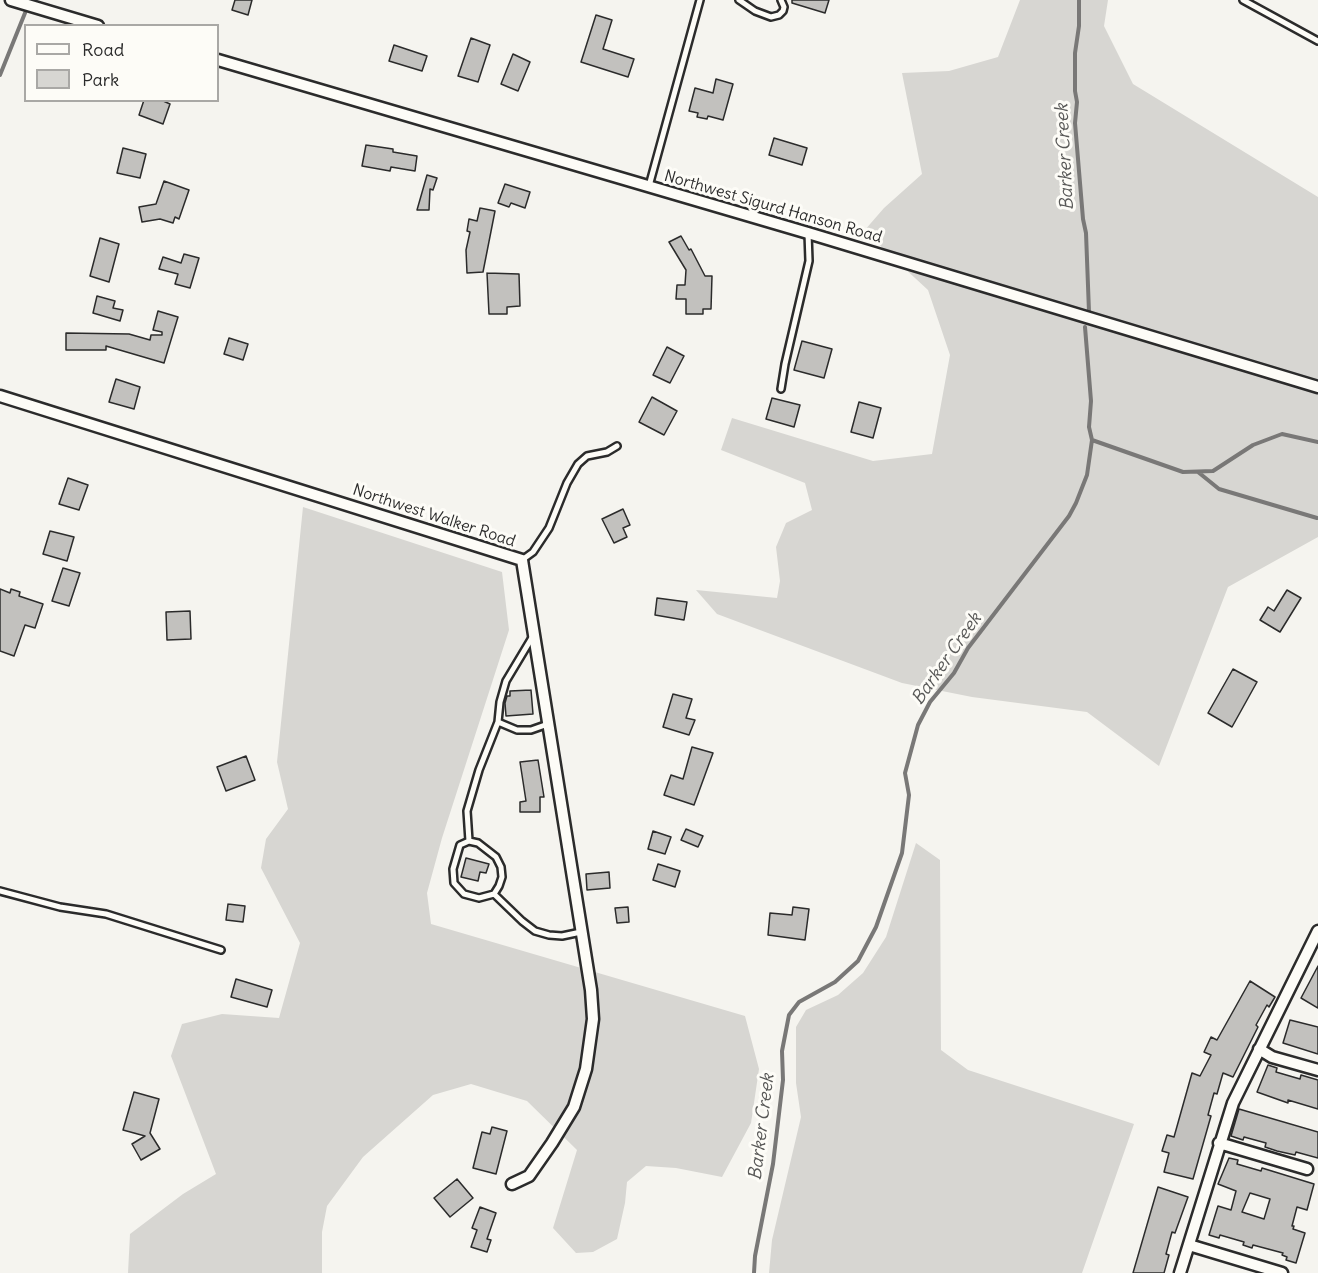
<!DOCTYPE html>
<style>
body{margin:0}
#map{position:relative;width:1318px;height:1273px;overflow:hidden;background:#f5f4ef;font-family:Delius,sans-serif}
canvas{display:block}
.legend{position:absolute;left:24px;top:24px;width:195px;height:78px;box-sizing:border-box;background:#fdfcf7;border:2px solid #a9a8a5;margin:0;padding:8px 10px;list-style:none;font-size:18px;color:#2b2b2b}
.legend li{display:flex;align-items:center;gap:12px;height:30px}
.legend b{width:30px;border:2px solid #a9a8a5}
</style>
<div id="map">
<canvas width="1318" height="1273"></canvas>
<ul class="legend">
<li><b style="height:8px;background:#fdfcf7"></b>Road</li>
<li><b style="height:16px;background:#d7d6d2"></b>Park</li>
</ul>
</div>
<script>
const c = document.querySelector('canvas').getContext('2d');
c.lineJoin = 'round';
function fillPath(path, color) {
  c.fillStyle = color;
  c.fill(path, 'evenodd');
}
function poly(rows) {
  const path = new Path2D();
  for (const r of rows) {
    path.moveTo(r[0], r[1]);
    for (let i = 2; i < r.length; i += 2) path.lineTo(r[i], r[i + 1]);
  }
  return path;
}
function stroke(path, color, width, dash) {
  c.strokeStyle = color;
  c.lineWidth = width;
  c.lineCap = dash ? 'butt' : 'round';
  c.setLineDash(dash || []);
  c.stroke(path);
}
function drawText(font, color, halo, rows, align = 'center') {
  c.font = font + ' Delius,sans-serif';
  c.lineWidth = 6;
  c.setLineDash([]);
  c.textBaseline = 'middle';
  c.strokeStyle = halo;
  c.fillStyle = color;
  for (const [text, x, y, turn = 0] of rows) {
    c.save();
    c.translate(x, y);
    c.rotate((+turn || 0) * Math.PI / 180);
    c.textAlign = isNaN(turn) ? turn : align;
    if (halo) c.strokeText(text, 0, 0);
    c.fillText(text, 0, 0);
    c.restore();
  }
}
fillPath(poly([
 [1020,0,1108,0,1104,26,1133,84,1318,197,1318,537,1228,587,1159,766,1087,712,972,697,902,683,717,614,696,590,777,598,780,581,776,547,786,523,812,510,805,483,721,450,732,418,873,461,932,454,950,355,928,290,864,231,884,208,922,174,902,73,949,71,998,57],
 [303,507,502,572,509,630,442,838,427,893,431,924,745,1016,759,1069,751,1123,722,1177,676,1168,646,1166,627,1182,625,1203,617,1239,593,1252,576,1253,553,1228,577,1150,527,1101,471,1084,433,1095,363,1157,327,1206,322,1232,322,1273,128,1273,130,1234,183,1194,216,1174,171,1056,182,1024,222,1014,279,1018,300,943,261,868,266,839,288,809,277,762],
 [916,843,940,860,941,1050,968,1070,1134,1124,1082,1273,769,1273,772,1240,801,1117,796,1083,796,1027,806,1010,838,995,863,973,886,937]
]), '#d7d6d2');
stroke(poly([
 [1079,0,1079,26,1075,53,1075,91,1077,102,1075,123,1083,219,1086,233,1089,312],
 [0,75,25,13],
 [1092,440,1183,472,1213,471,1253,445,1282,434,1318,442],
 [1198,472,1219,489,1317,518],
 [754,1273,755,1256,773,1164,783,1080,782,1051,789,1015,799,1002,835,982,858,961,876,927,902,853,909,795,905,773,918,725,930,702,954,673,968,648,1069,516,1076,503,1087,475,1092,440,1089,427,1091,401,1085,327]
]), '#797877', 4);
const building = poly([
 [235,0,252,0,248,15,232,10,235,0],
 [792,0,829,0,825,13,792,3,792,0],
 [596,15,612,20,603,49,634,59,628,77,581,62,596,15],
 [471,38,490,45,478,82,458,76,471,38],
 [394,45,427,56,422,71,389,61,394,45],
 [513,54,530,62,518,91,501,84,513,54],
 [716,79,733,84,723,120,708,116,707,119,697,117,698,113,689,111,695,88,713,93,716,79],
 [144,100,161,100,170,104,163,124,139,115,144,100],
 [774,138,807,148,802,165,769,155,774,138],
 [366,145,393,149,393,152,417,156,415,171,391,167,390,171,362,166,366,145],
 [123,148,146,154,140,178,117,173,123,148],
 [427,175,437,178,433,190,430,189,429,210,417,210,427,175],
 [164,181,189,190,179,219,175,217,173,223,160,219,142,222,139,207,156,204,164,181],
 [505,184,530,192,525,208,511,203,509,207,498,203,505,184],
 [480,208,495,211,483,272,467,273,466,250,470,232,467,231,469,219,477,221,480,208],
 [681,236,689,250,691,249,705,276,712,276,711,309,703,309,703,314,686,314,686,299,676,299,677,285,685,285,686,270,669,242,681,236],
 [100,238,119,244,109,282,90,276,100,238],
 [184,254,199,258,190,288,175,284,178,274,159,269,163,257,181,263,184,254],
 [487,273,519,274,520,306,507,307,507,314,489,314,487,273],
 [97,296,115,301,113,308,123,310,120,321,93,313,97,296],
 [158,311,178,317,164,363,106,346,106,350,66,350,66,333,129,334,150,340,151,335,162,335,162,332,153,330,158,311],
 [229,338,248,344,243,360,224,354,229,338],
 [802,341,832,349,824,378,794,370,802,341],
 [667,347,684,356,670,383,653,375,667,347],
 [116,379,140,387,134,409,109,402,116,379],
 [652,397,677,411,664,435,639,422,652,397],
 [772,398,800,405,794,427,766,419,772,398],
 [859,402,881,408,873,438,851,432,859,402],
 [68,478,88,485,79,510,59,504,68,478],
 [623,509,630,525,623,528,627,537,614,543,602,519,623,509],
 [50,531,74,537,67,561,43,554,50,531],
 [63,568,80,573,69,606,52,601,63,568],
 [0,589,10,593,11,589,20,592,19,596,43,604,35,628,25,625,14,656,0,651,0,589],
 [1287,590,1301,598,1280,632,1260,620,1268,607,1274,611,1287,590],
 [657,598,687,602,684,620,655,615,657,598],
 [190,611,191,639,167,640,166,612,190,611],
 [1233,669,1257,682,1232,727,1208,713,1233,669],
 [531,690,533,714,506,716,505,703,507,696,510,696,510,691,531,690],
 [673,694,692,699,686,718,695,720,689,735,663,727,673,694],
 [692,747,713,753,694,805,664,795,671,775,683,779,692,747],
 [246,756,255,780,226,791,217,767,246,756],
 [538,760,544,797,540,797,540,812,520,812,520,802,526,801,520,762,538,760],
 [686,829,703,836,698,847,681,840,686,829],
 [653,831,671,837,665,854,648,849,653,831],
 [466,858,489,864,486,873,480,872,478,881,461,877,466,858],
 [658,864,680,871,675,887,653,880,658,864],
 [609,872,610,888,587,890,586,874,609,872],
 [228,904,245,906,243,922,226,920,228,904],
 [628,907,629,922,617,923,615,908,628,907],
 [793,907,809,909,805,940,768,935,770,913,792,915,793,907],
 [1318,966,1318,1008,1301,998,1318,966],
 [236,979,272,990,267,1007,231,997,236,979],
 [1250,981,1275,997,1269,1007,1267,1005,1256,1025,1258,1027,1233,1077,1223,1073,1217,1094,1214,1093,1208,1115,1211,1116,1193,1179,1164,1172,1169,1153,1162,1151,1167,1135,1174,1137,1192,1073,1200,1076,1211,1055,1204,1052,1211,1037,1217,1040,1250,981],
 [1290,1020,1318,1027,1318,1054,1283,1043,1290,1020],
 [1268,1065,1277,1068,1276,1072,1300,1079,1301,1075,1318,1080,1318,1109,1288,1100,1288,1103,1257,1092,1268,1065],
 [134,1092,159,1099,150,1133,160,1149,141,1160,132,1144,145,1136,123,1130,134,1092],
 [1239,1109,1318,1132,1318,1158,1296,1152,1295,1155,1277,1151,1265,1147,1266,1143,1244,1137,1243,1140,1231,1136,1239,1109],
 [492,1127,507,1131,496,1174,473,1168,482,1132,490,1134,492,1127],
 [1229,1158,1238,1160,1237,1164,1261,1171,1262,1168,1314,1184,1307,1210,1297,1207,1292,1226,1294,1226,1293,1229,1305,1233,1296,1263,1286,1260,1287,1257,1282,1255,1283,1253,1253,1245,1252,1248,1243,1245,1244,1242,1220,1235,1219,1238,1209,1235,1218,1206,1231,1210,1236,1191,1218,1184,1229,1158],
 [1250,1193,1270,1199,1264,1219,1242,1212,1250,1193],
 [457,1179,473,1198,450,1217,434,1198,457,1179],
 [1158,1187,1188,1197,1175,1233,1172,1232,1166,1254,1169,1255,1164,1273,1133,1273,1158,1187],
 [480,1207,496,1213,487,1239,491,1240,487,1252,471,1247,477,1230,472,1228,480,1207]
]);
fillPath(building, '#c2c1be');
stroke(building, '#2b2b2b', 1.5);
const lane = poly([
 [739,0,755,11,771,17,779,15,783,11,784,7,781,0],
 [1243,0,1318,41],
 [649,186,700,0],
 [781,389,785,364,809,261,808,233],
 [522,560,533,552,549,528,567,483,578,464,587,456,607,452,617,446],
 [533,636,506,681,500,702,498,722,479,770,467,811,469,841,460,845,453,869,454,883,464,894,479,898,494,894,522,921,535,931,549,935,562,936,581,932],
 [498,722,517,730,531,730,548,724],
 [469,841,478,843,496,857,501,867,502,877,499,886,494,894],
 [0,891,60,907,106,914,221,950]
]);
const street = poly([
 [11,0,98,26],
 [218,60,808,233,1318,387],
 [0,396,522,560,591,990,593,1019,586,1069,574,1107,552,1143,529,1176,512,1184],
 [1259,1049,1272,1057,1318,1070],
 [1219,1143,1307,1169],
 [1189,1245,1282,1273],
 [1180,1273,1233,1103,1318,931]
]);
stroke(lane, '#2b2b2b', 10);
stroke(street, '#2b2b2b', 15);
stroke(lane, '#fdfcf7', 5);
stroke(street, '#fdfcf7', 10);
drawText('16px', '#2b2b2b', '#fdfcf7', [
 ["Northwest Sigurd Hanson Road",773,207,16],
 ["Northwest Walker Road",434,516,18]
]);
drawText('italic 18px', '#585857', '#fdfcf7', [
 ["Barker Creek",1065,157,-93],
 ["Barker Creek",947,659,-55],
 ["Barker Creek",762,1127,-83]
]);
</script>
